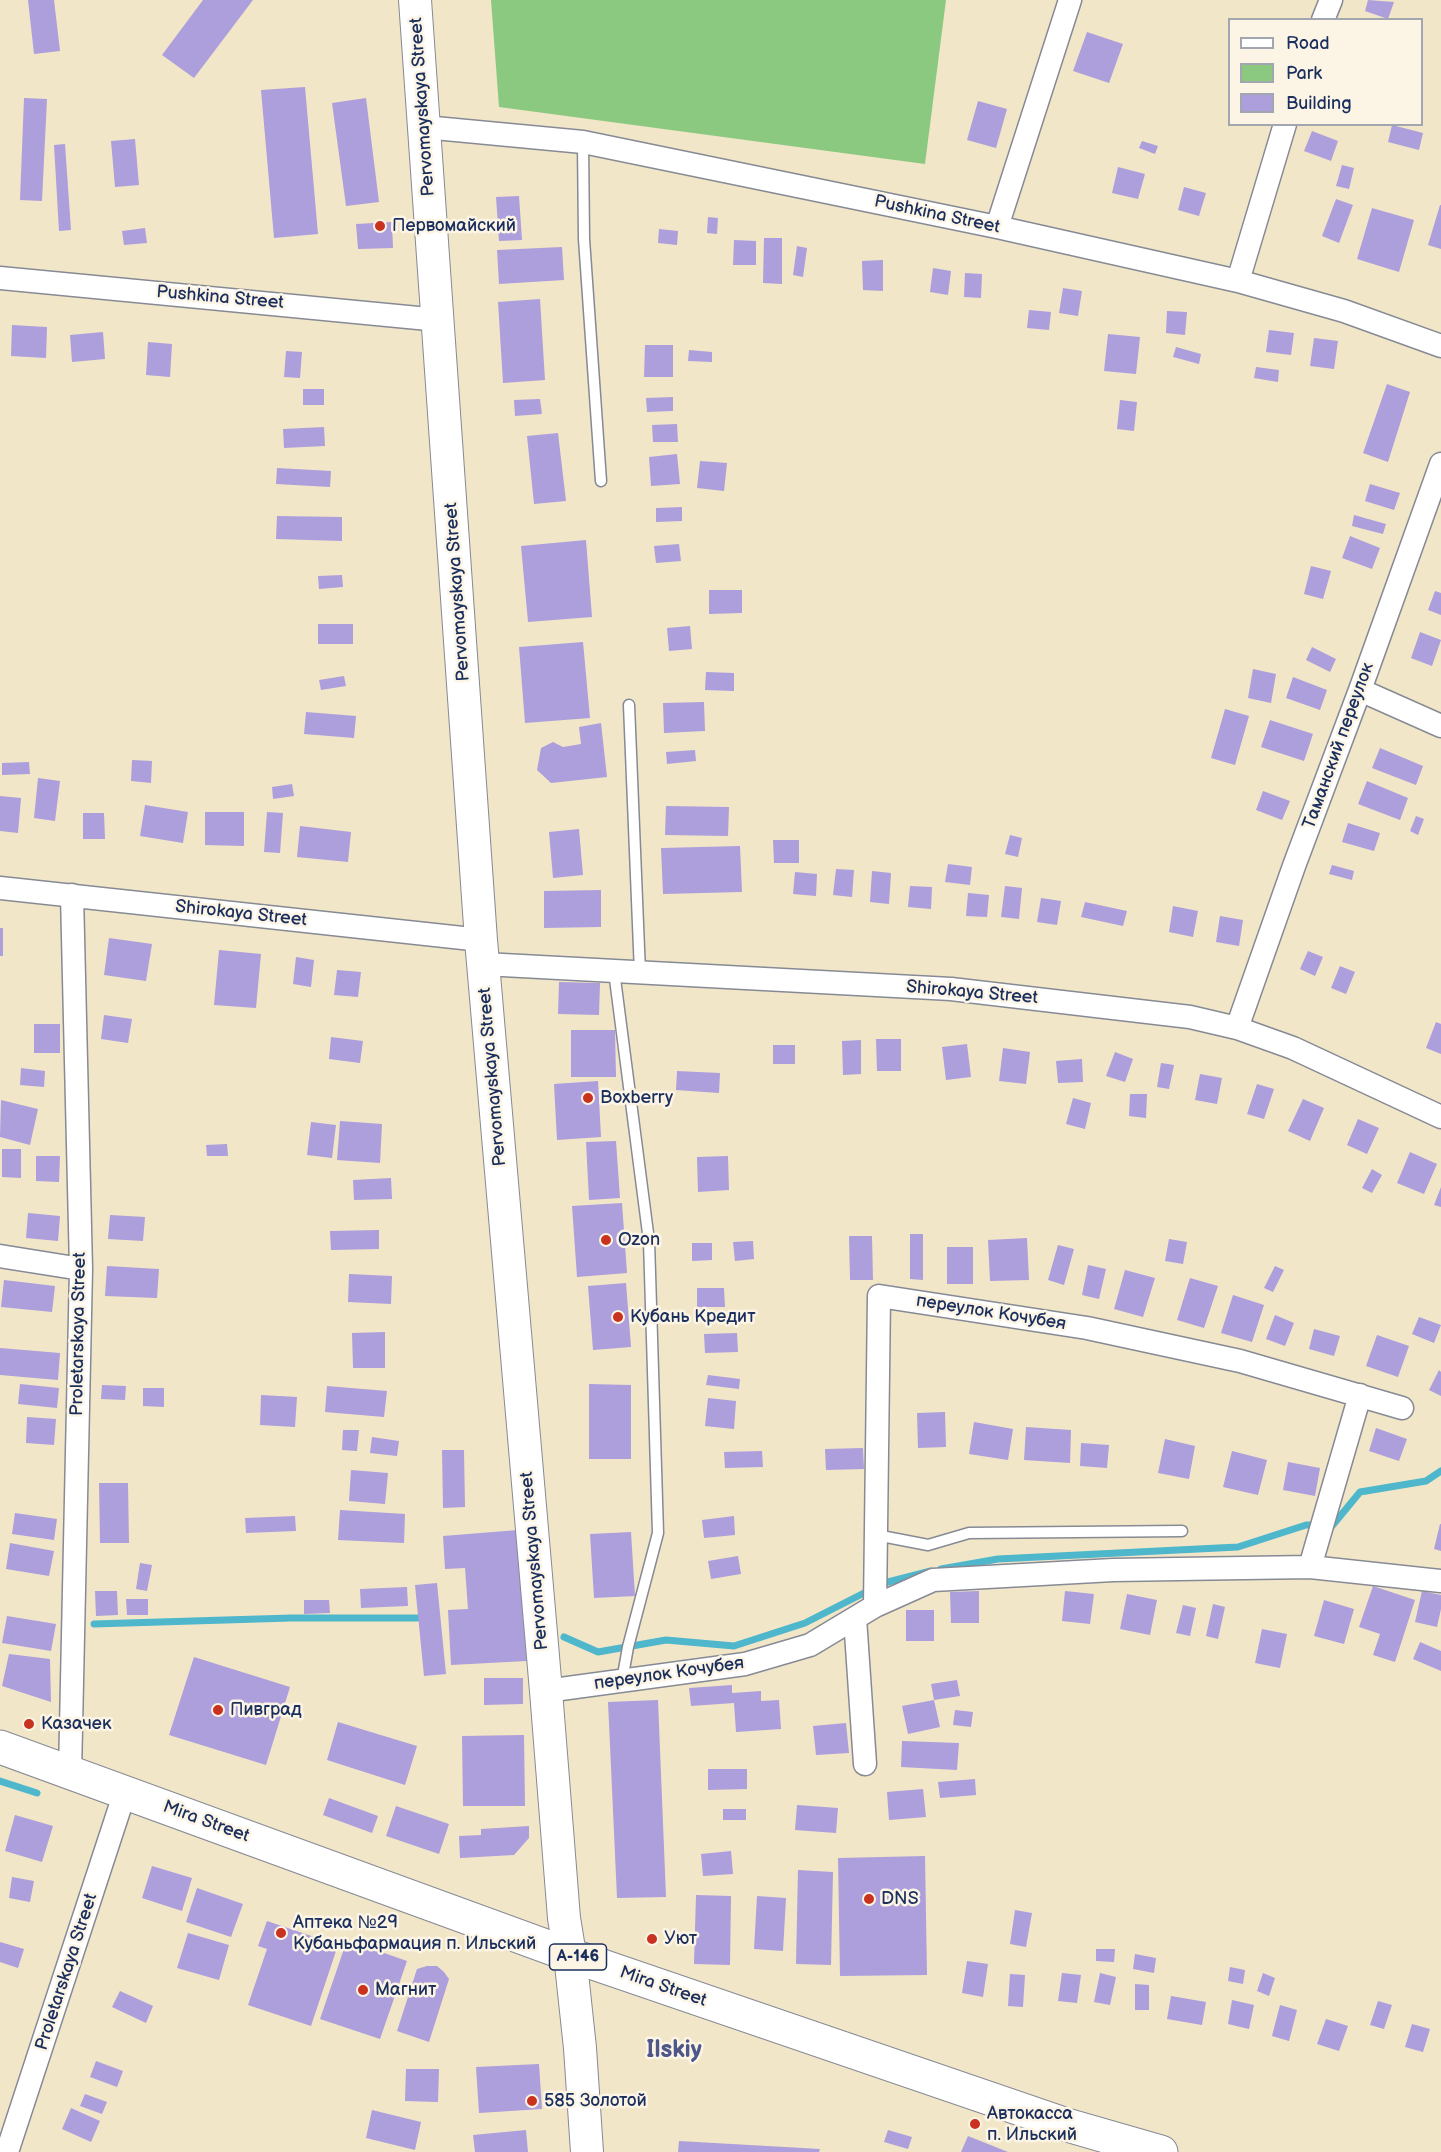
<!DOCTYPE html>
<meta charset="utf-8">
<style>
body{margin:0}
#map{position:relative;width:1441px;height:2152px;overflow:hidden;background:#f2e6c9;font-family:"Balsamiq Sans",sans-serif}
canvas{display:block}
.legend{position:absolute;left:1228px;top:18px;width:195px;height:108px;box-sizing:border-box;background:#fcf5e5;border:2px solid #a2a6af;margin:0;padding:8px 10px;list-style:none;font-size:18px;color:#1b2f5e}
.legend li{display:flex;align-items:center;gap:12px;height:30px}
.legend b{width:30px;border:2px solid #a2a6af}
</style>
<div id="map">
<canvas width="1441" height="2152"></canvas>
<ul class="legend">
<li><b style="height:8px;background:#fff"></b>Road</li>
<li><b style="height:16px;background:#8bc980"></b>Park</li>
<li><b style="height:16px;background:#ad9edc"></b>Building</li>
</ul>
</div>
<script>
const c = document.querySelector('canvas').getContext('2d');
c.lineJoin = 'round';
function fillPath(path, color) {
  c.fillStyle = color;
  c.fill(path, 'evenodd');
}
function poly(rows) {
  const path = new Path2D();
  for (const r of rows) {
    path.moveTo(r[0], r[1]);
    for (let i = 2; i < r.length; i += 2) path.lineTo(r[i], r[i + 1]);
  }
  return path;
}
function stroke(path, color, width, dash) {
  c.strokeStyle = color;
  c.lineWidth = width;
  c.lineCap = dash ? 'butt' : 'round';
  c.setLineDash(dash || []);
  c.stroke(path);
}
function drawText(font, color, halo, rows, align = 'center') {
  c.font = font + ' "Balsamiq Sans",sans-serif';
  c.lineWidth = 5;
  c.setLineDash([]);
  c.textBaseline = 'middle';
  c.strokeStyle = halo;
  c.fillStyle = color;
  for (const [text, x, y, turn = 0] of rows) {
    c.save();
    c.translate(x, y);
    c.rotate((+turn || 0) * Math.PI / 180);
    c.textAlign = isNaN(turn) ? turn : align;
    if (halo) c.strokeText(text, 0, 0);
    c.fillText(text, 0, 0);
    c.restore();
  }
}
fillPath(poly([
 [491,0,946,0,925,164,499,107]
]), '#8bc980');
stroke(poly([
 [1332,1526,1360,1492,1426,1481,1441,1471],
 [941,1569,998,1559,1238,1547,1306,1525,1316,1525],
 [884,1583,931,1571],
 [94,1624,291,1618,417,1618],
 [564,1637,598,1652,666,1640,734,1646,805,1623,864,1593],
 [0,1781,37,1793]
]), '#4eb7cc', 7);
fillPath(poly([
 [28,0,54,0,60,51,34,54],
 [203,0,253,0,194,78,162,55],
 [1368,0,1394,2,1388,19,1365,11],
 [1087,32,1123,44,1109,83,1073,71],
 [305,87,318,234,274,238,261,90],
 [24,98,47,99,42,201,20,200],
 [366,98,379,202,346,206,332,103],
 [978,101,1007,109,996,148,967,140],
 [1392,125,1423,133,1419,150,1388,142],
 [1312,131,1338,141,1331,161,1304,151],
 [135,139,139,185,115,187,111,141],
 [1142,141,1158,146,1155,154,1139,148],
 [65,144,71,230,59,231,54,145],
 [1342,165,1354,168,1349,189,1336,186],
 [1118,167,1145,174,1138,199,1112,193],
 [1184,187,1206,193,1199,216,1178,210],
 [519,196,522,240,499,241,496,197],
 [1336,199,1353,205,1339,243,1322,236],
 [1440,205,1441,205,1441,249,1428,245],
 [1372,208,1414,220,1399,272,1357,259],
 [708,217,718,218,717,234,707,233],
 [392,222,393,248,358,249,356,224],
 [145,228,147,243,124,245,122,231],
 [659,229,678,231,677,245,658,243],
 [764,238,782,238,782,284,763,283],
 [734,240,756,241,756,265,733,265],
 [797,246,807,248,803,277,793,275],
 [562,247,564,280,499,284,497,250],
 [883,260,883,291,863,290,862,261],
 [933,268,951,271,948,295,930,292],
 [965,273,982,274,981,298,964,297],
 [1063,288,1082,291,1078,316,1059,313],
 [540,299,545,380,503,383,498,302],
 [1029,310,1051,312,1049,330,1027,328],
 [1167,311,1187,312,1185,335,1166,333],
 [12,325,47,327,46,358,11,356],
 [1269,330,1294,333,1291,355,1266,352],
 [103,332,105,359,72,362,70,335],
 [1108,334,1140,337,1136,374,1104,371],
 [1314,338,1338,341,1334,369,1310,366],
 [148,342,172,344,170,377,146,375],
 [645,345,673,345,673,377,644,377],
 [1176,347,1201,354,1199,364,1173,357],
 [689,350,712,352,712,362,688,361],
 [286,351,302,352,300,378,284,377],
 [1256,367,1279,370,1278,382,1254,378],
 [1387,384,1410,392,1388,462,1363,453],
 [303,389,324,389,324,405,303,405],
 [673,397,673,411,647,412,646,398],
 [540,399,542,414,515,416,514,400],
 [1120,400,1137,402,1134,431,1117,429],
 [677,424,678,442,653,442,652,425],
 [324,427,325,446,284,448,283,429],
 [558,433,566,501,534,504,527,436],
 [677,454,680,484,651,486,649,457],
 [700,461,727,463,724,491,697,488],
 [277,468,331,471,330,487,276,484],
 [1370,484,1400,493,1394,510,1365,501],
 [682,507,682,521,656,522,656,508],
 [1354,515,1386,524,1383,534,1352,526],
 [277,516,342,517,342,541,276,539],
 [1350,536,1380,548,1372,569,1342,558],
 [586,540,592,617,528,622,521,546],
 [679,544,681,561,656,563,654,546],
 [1311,566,1331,571,1323,599,1304,594],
 [342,575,343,587,319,589,318,576],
 [709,590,742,590,742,613,709,614],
 [1435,591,1441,593,1441,615,1428,610],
 [318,624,353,624,353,644,318,644],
 [690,626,692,649,669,651,667,628],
 [1420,632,1441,640,1432,666,1411,658],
 [583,642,590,718,525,723,519,647],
 [1312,647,1336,659,1330,672,1306,660],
 [1253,669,1276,674,1271,703,1248,698],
 [706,672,734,673,734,691,705,690],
 [344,676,346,686,321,690,319,680],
 [1293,677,1327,690,1320,710,1286,698],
 [704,702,705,731,664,733,663,703],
 [1225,709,1249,716,1235,765,1211,758],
 [306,712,356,716,354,738,304,734],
 [1270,720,1313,734,1304,761,1261,747],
 [601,723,607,777,551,783,537,770,541,748,553,742,563,747,581,744,579,727],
 [1380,748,1423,766,1416,785,1372,768],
 [695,750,696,761,667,764,666,752],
 [132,760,152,761,151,783,131,781],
 [29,762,30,774,2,775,2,763],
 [38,778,60,781,55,821,34,818],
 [1367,781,1408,798,1400,820,1358,804],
 [292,784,294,796,273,799,272,787],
 [1263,791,1290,801,1282,820,1256,810],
 [0,796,21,798,18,833,0,831],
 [145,805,188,812,183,843,140,836],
 [666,806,729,807,728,836,665,835],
 [205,812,244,812,244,846,205,845],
 [267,812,283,813,280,853,264,852],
 [83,813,104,813,105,839,83,839],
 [1416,816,1424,819,1418,835,1410,831],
 [1348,823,1380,833,1374,851,1342,842],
 [300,826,351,832,348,862,297,857],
 [579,829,583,875,553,878,549,832],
 [1010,835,1022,838,1018,857,1005,854],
 [773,840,799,840,799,863,774,863],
 [740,846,742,892,663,894,661,848],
 [948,864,972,867,970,885,945,882],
 [1332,865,1354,871,1352,880,1329,874],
 [836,869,854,870,852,897,833,895],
 [872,871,891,873,889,904,870,902],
 [795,872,817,874,816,896,793,894],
 [910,886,932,887,931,909,908,907],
 [1005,886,1022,888,1019,919,1001,917],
 [601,890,601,927,544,928,544,891],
 [968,893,989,895,987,917,966,916],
 [1041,898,1061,901,1057,925,1037,922],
 [1085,902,1127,911,1123,926,1081,917],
 [1173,906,1198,911,1193,937,1169,932],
 [1220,916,1243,920,1239,946,1216,942],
 [0,928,3,928,3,956,0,956],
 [109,938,152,944,146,981,104,975],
 [219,950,261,954,256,1008,214,1005],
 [1308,951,1323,957,1315,976,1300,969],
 [296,957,314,960,311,987,293,984],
 [1340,966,1355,972,1346,994,1331,988],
 [337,970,361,972,358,997,334,995],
 [559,982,600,983,599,1015,558,1014],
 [104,1015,132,1019,128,1043,101,1039],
 [1436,1022,1441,1024,1441,1054,1426,1048],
 [34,1024,60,1024,60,1053,34,1053],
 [571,1030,615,1030,616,1077,571,1077],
 [331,1037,363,1041,360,1063,329,1059],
 [876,1039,901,1039,901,1071,877,1071],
 [861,1040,861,1074,843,1075,842,1041],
 [967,1044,971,1077,946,1080,942,1047],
 [773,1045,795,1045,795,1064,773,1064],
 [1003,1048,1030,1052,1026,1084,999,1081],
 [1115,1052,1133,1059,1125,1082,1106,1076],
 [1082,1059,1083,1082,1058,1083,1056,1061],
 [1161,1063,1174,1065,1169,1089,1157,1087],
 [21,1068,45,1071,44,1087,20,1085],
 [677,1071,720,1073,719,1093,676,1090],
 [1200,1074,1222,1078,1217,1104,1195,1100],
 [598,1081,601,1137,557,1140,554,1084],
 [1257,1084,1274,1089,1264,1119,1247,1114],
 [1130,1094,1147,1094,1146,1118,1129,1116],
 [1073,1098,1091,1103,1085,1129,1066,1124],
 [1303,1099,1324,1108,1310,1141,1288,1131],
 [1,1100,38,1109,30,1145,0,1137],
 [1358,1119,1379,1128,1367,1154,1347,1145],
 [340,1121,382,1124,380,1163,337,1160],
 [311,1122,336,1125,332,1158,307,1155],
 [616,1141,620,1198,589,1200,586,1142],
 [227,1144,228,1156,207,1156,206,1145],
 [2,1149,21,1149,21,1178,2,1177],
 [1410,1152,1437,1164,1424,1194,1397,1183],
 [36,1156,60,1156,59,1182,36,1181],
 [728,1156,729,1190,698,1192,697,1157],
 [1372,1169,1382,1175,1372,1193,1362,1188],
 [391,1178,392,1199,354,1200,353,1180],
 [1441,1187,1441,1207,1434,1205],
 [622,1203,627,1273,577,1277,572,1206],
 [28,1213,60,1216,58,1241,26,1238],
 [110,1215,145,1217,143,1241,108,1239],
 [379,1230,379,1249,331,1250,330,1231],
 [910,1234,923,1234,923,1280,910,1279],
 [849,1236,872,1236,873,1280,850,1280],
 [1027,1238,1029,1280,990,1281,988,1240],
 [1169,1239,1187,1242,1183,1264,1165,1261],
 [753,1241,754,1259,735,1261,733,1242],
 [692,1243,712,1243,712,1260,692,1261],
 [1058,1245,1074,1249,1064,1285,1048,1280],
 [947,1247,973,1247,973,1284,947,1284],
 [1088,1265,1106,1269,1099,1299,1082,1295],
 [107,1266,159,1269,157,1298,105,1296],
 [1275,1266,1284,1270,1273,1292,1264,1288],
 [1125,1270,1155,1278,1143,1317,1114,1309],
 [349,1274,392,1276,391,1304,348,1302],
 [1190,1278,1218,1286,1204,1328,1177,1320],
 [4,1280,55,1286,52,1312,1,1307],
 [626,1283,631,1347,593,1350,588,1286],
 [697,1288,724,1288,725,1307,697,1307],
 [1233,1295,1264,1305,1252,1342,1221,1333],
 [1275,1315,1294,1323,1285,1346,1266,1339],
 [1419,1317,1441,1325,1434,1343,1412,1334],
 [1314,1329,1340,1336,1334,1356,1309,1349],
 [385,1332,385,1368,353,1368,352,1333],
 [737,1333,738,1352,705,1353,704,1334],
 [1377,1335,1409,1346,1398,1377,1366,1366],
 [0,1348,60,1353,58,1380,0,1375],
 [1439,1370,1441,1372,1441,1396,1429,1390],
 [708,1375,740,1379,739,1389,706,1385],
 [20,1384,59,1388,57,1408,18,1404],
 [589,1384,631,1385,631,1459,589,1459],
 [102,1385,126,1386,125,1400,101,1399],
 [327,1386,387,1391,384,1417,325,1412],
 [143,1388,164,1388,164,1407,143,1406],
 [261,1395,297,1397,295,1427,260,1425],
 [708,1398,736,1401,734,1429,705,1426],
 [945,1412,946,1447,918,1448,917,1413],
 [27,1417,56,1419,54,1445,26,1443],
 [974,1422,1013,1429,1008,1460,969,1454],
 [1026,1427,1071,1430,1070,1463,1024,1460],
 [1376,1428,1407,1439,1399,1461,1369,1451],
 [343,1430,359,1430,357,1451,342,1450],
 [372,1437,399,1441,397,1456,370,1453],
 [1165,1439,1195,1446,1189,1479,1158,1473],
 [1081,1443,1109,1445,1107,1468,1080,1466],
 [863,1448,864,1469,826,1470,825,1449],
 [442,1450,464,1450,465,1507,443,1508],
 [762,1451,763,1467,725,1468,724,1452],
 [1232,1451,1267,1460,1258,1495,1223,1487],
 [1288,1462,1320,1468,1315,1496,1283,1490],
 [351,1470,388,1473,385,1504,349,1501],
 [99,1483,128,1483,129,1543,100,1543],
 [340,1510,405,1514,404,1543,338,1540],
 [15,1513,57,1519,54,1540,12,1534],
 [295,1516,296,1531,246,1533,245,1518],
 [734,1516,735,1535,704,1538,702,1520],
 [1440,1524,1441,1524,1441,1551,1434,1549],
 [518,1530,527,1661,451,1665,448,1610,468,1609,465,1568,445,1569,443,1536],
 [631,1532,635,1596,594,1598,590,1534],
 [10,1543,54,1551,49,1576,6,1569],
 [738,1556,741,1574,711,1579,708,1561],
 [140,1563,152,1565,147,1591,136,1589],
 [437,1583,446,1674,424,1676,415,1585],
 [1373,1586,1415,1600,1395,1662,1373,1655,1380,1634,1359,1627],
 [407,1587,408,1606,361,1608,360,1589],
 [95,1591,117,1591,118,1615,96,1616],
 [979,1591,979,1623,951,1623,950,1592],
 [1065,1591,1094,1594,1090,1624,1062,1621],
 [1422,1591,1441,1595,1441,1609,1437,1627,1415,1622],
 [1127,1594,1157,1600,1150,1635,1120,1629],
 [126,1599,148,1599,148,1615,127,1615],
 [304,1600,329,1600,330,1613,304,1614],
 [1324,1600,1354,1609,1344,1644,1314,1636],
 [1213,1604,1225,1607,1218,1639,1206,1636],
 [1183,1605,1196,1608,1190,1636,1176,1633],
 [906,1610,934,1610,934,1641,906,1641],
 [7,1616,56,1624,51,1651,2,1643],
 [1262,1629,1287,1634,1280,1668,1255,1663],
 [1420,1642,1441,1651,1441,1671,1413,1659],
 [9,1654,50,1659,51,1702,2,1686],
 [194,1657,290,1687,266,1765,169,1735],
 [484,1678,523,1678,523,1704,484,1705],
 [957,1680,960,1696,934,1700,940,1727,908,1734,902,1706,934,1700,931,1684],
 [732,1685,732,1693,761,1691,761,1701,779,1700,781,1729,736,1732,734,1703,691,1706,689,1688],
 [658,1700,666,1897,617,1898,608,1702],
 [955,1710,973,1712,971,1727,953,1725],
 [338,1722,417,1746,405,1785,327,1760],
 [846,1723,849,1753,816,1755,813,1726],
 [524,1735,525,1806,463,1806,462,1736],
 [902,1741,959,1743,957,1770,901,1767],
 [708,1769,747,1769,747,1789,708,1790],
 [975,1779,976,1795,940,1798,938,1782],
 [923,1789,926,1817,889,1820,887,1792],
 [329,1798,378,1816,372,1833,323,1815],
 [797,1805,838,1808,836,1833,795,1830],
 [396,1806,449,1824,439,1854,386,1836],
 [723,1809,746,1809,746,1820,723,1820],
 [15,1815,53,1826,42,1862,5,1851],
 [529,1826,529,1838,514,1855,460,1858,459,1836,481,1835,481,1829],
 [731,1851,733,1874,703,1876,701,1854],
 [925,1856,927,1975,840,1976,838,1858],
 [152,1866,192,1878,182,1911,142,1898],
 [798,1870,833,1872,831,1965,796,1964],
 [12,1877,34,1881,30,1902,9,1898],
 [197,1888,243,1904,231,1937,186,1922],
 [696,1895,731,1896,730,1965,694,1964],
 [757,1896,786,1898,783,1951,754,1949],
 [1015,1910,1032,1913,1026,1947,1010,1944],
 [267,1921,338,1945,311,2026,248,2005,267,1949,258,1946],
 [188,1933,229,1945,219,1980,177,1968],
 [347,1940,407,1961,380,2039,320,2019],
 [0,1942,24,1949,18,1968,0,1962],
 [1096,1949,1115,1949,1114,1962,1096,1961],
 [1135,1954,1156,1958,1154,1973,1133,1969],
 [967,1961,988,1964,983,1997,962,1993],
 [427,1966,437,1966,444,1972,449,1979,429,2042,397,2031,417,1969],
 [1230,1967,1245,1970,1243,1984,1228,1981],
 [1062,1973,1081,1975,1077,2003,1058,2001],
 [1100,1973,1116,1977,1110,2005,1094,2002],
 [1263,1973,1275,1978,1269,1996,1257,1991],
 [1010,1974,1025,1975,1023,2007,1008,2006],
 [1135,1984,1149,1985,1149,2010,1135,2010],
 [120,1991,153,2006,146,2023,112,2007],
 [1171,1996,1206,2002,1202,2025,1167,2019],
 [1232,2000,1254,2005,1249,2029,1228,2024],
 [1378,2001,1392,2005,1384,2029,1370,2025],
 [1280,2005,1297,2010,1289,2041,1272,2036],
 [1326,2019,1348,2026,1339,2051,1317,2044],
 [1412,2024,1430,2029,1423,2052,1405,2047],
 [96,2061,123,2071,117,2087,90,2077],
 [539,2064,542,2109,479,2113,476,2067],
 [406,2069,439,2069,438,2102,405,2101],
 [85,2094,107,2102,102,2114,80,2106],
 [71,2108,100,2121,91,2142,62,2129],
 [372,2110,421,2122,415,2150,366,2138],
 [526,2130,528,2152,475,2152,473,2135],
 [888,2130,912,2137,908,2149,884,2142],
 [968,2136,1008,2152,961,2152],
 [679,2141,820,2149,819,2152,678,2152]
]), '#ad9edc');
const lane = poly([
 [583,142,584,239,601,481],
 [629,705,640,973],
 [614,971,649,1241,658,1533,628,1647,622,1681],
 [876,1535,928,1545,969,1533,1182,1531]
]);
const street = poly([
 [1323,20,1331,0],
 [424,127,583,142,997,227,1238,281,1344,311,1441,346],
 [997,227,1070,0],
 [0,278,439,320],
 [1238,281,1285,124],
 [1360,690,1441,726],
 [0,888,481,940],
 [484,964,951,989,1190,1017,1237,1028,1293,1048,1441,1117],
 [1237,1028,1294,866,1360,690,1441,464],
 [0,1256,81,1269],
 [1310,1567,1360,1395],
 [875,1606,879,1296,1087,1328,1240,1361,1402,1408],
 [855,1618,865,1764],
 [546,1691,745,1664,810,1645,875,1606,933,1580,1113,1570,1310,1567,1441,1581],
 [70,1773,81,1269,72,895],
 [7,2152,125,1792]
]);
const secondary = poly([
 [415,0,481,940,546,1691,564,1918,570,1955,580,2048,587,2152]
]);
const highway = poly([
 [0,1747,570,1955,1067,2125,1161,2152]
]);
stroke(lane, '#868a94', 13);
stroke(street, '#868a94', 25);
stroke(secondary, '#868a94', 34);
stroke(highway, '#868a94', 35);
stroke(lane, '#fff', 10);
stroke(street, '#fff', 22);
stroke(secondary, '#fff', 32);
stroke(highway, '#fff', 33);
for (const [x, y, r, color] of [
 [380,226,6,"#c8321e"],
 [588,1098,6,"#c8321e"],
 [606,1240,6,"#c8321e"],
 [618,1317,6,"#c8321e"],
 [218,1710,6,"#c8321e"],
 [29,1724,6,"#c8321e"],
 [869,1899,6,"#c8321e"],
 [281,1933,6,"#c8321e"],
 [652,1939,6,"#c8321e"],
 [363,1990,6,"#c8321e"],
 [532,2101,6,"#c8321e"],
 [975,2124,6,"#c8321e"]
]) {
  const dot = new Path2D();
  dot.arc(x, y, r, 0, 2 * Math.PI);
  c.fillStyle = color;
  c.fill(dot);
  stroke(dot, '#fcf5e5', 2);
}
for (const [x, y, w] of [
 [578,1957,57]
]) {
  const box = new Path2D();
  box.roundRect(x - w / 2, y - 13, w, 26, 4.5);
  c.fillStyle = '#fcf5e5';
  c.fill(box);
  stroke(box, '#1b2f5e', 1.5);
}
drawText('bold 16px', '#1b2f5e', null, [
 ["А-146",578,1957]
]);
drawText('18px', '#1b2f5e', '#fcf5e5', [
 ["Pervomayskaya Street",423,107,-94],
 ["Pushkina Street",937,215,12],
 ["Pushkina Street",220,298,5],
 ["Pervomayskaya Street",458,592,-94],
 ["Таманский переулок",1339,746,-70],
 ["Shirokaya Street",241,914,6],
 ["Shirokaya Street",972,993,5],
 ["Pervomayskaya Street",493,1077,-95],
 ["переулок Кочубея",991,1313,9],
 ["Proletarskaya Street",79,1334,-89],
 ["Pervomayskaya Street",535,1561,-95],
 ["переулок Кочубея",669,1674,-8],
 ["Mira Street",206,1822,20],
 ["Proletarskaya Street",67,1972,-72],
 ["Mira Street",663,1987,19]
]);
drawText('18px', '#1b2f5e', '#fcf5e5', [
 ["Первомайский",392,226],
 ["Boxberry",600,1098],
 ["Ozon",618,1240],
 ["Кубань Кредит",630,1317],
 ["Пивград",230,1710],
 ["Казачек",41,1724],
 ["DNS",881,1899],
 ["Аптека №29",293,1923],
 ["Кубаньфармация п. Ильский",293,1944],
 ["Уют",664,1939],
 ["Магнит",375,1990],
 ["585 Золотой",544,2101],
 ["Автокасса",987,2114],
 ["п. Ильский",987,2135]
], 'left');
drawText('bold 24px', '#4e568a', '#fcf5e5', [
 ["Ilskiy",674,2051]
]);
</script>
